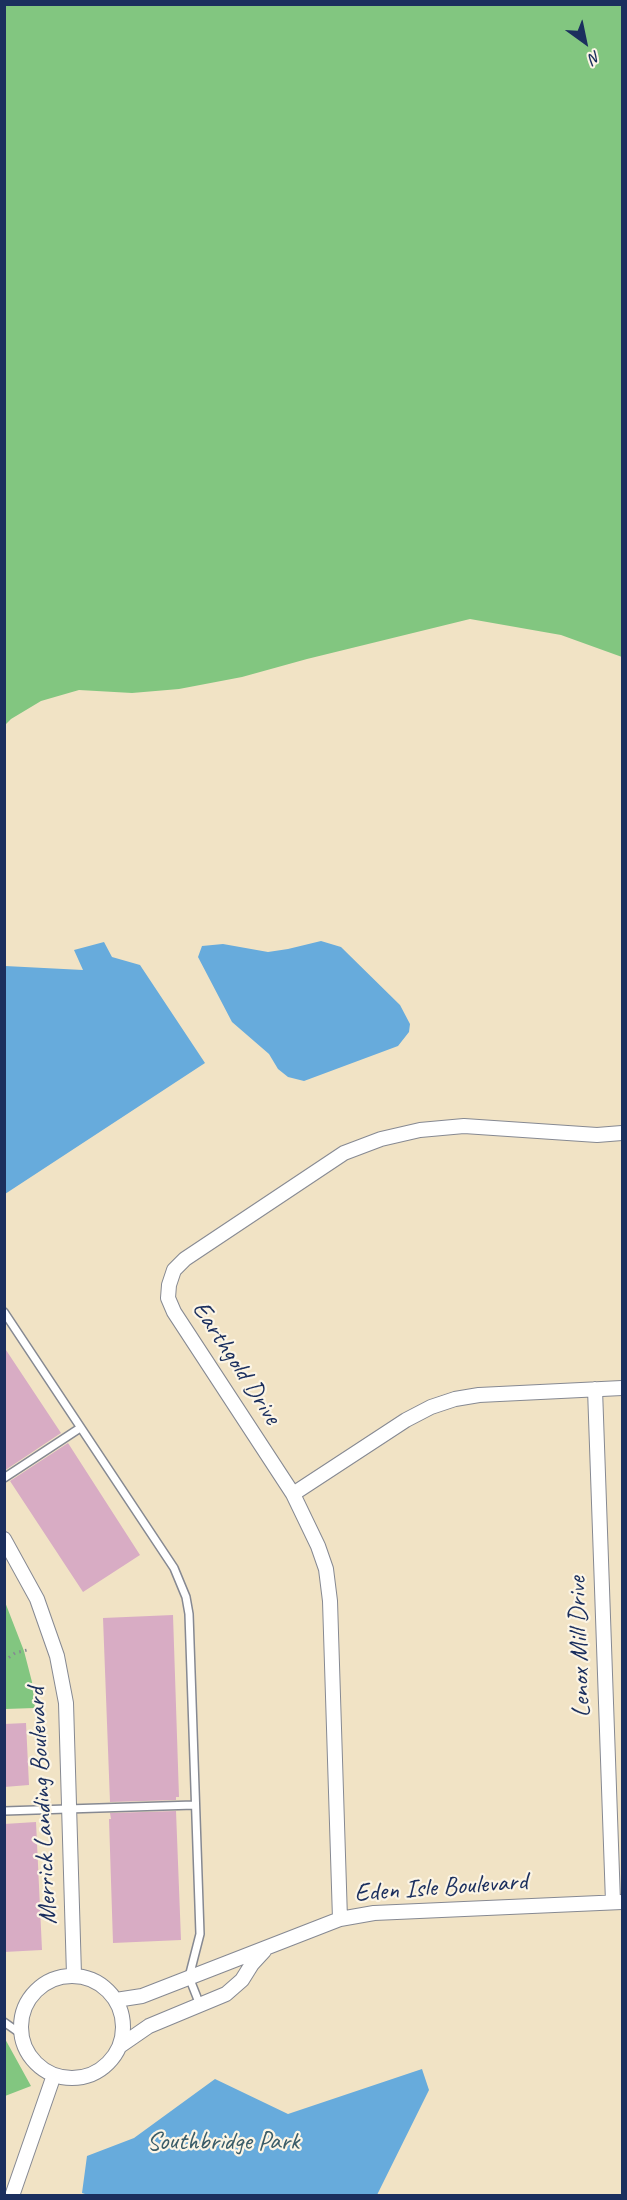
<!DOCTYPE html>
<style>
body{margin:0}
#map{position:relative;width:627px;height:2200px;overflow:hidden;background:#f1e3c5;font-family:Caveat,sans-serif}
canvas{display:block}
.frame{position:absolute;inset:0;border:6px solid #1b2f5e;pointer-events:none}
.north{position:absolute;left:555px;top:12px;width:60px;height:60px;-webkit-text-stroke:4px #fcf5e5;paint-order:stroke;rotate:147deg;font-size:16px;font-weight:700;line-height:24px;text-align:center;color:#1b2f5e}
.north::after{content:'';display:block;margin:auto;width:21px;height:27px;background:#1b2f5e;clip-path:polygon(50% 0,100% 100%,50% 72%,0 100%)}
</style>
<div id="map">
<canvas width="627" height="2200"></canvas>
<div class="frame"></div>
<div class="north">N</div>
</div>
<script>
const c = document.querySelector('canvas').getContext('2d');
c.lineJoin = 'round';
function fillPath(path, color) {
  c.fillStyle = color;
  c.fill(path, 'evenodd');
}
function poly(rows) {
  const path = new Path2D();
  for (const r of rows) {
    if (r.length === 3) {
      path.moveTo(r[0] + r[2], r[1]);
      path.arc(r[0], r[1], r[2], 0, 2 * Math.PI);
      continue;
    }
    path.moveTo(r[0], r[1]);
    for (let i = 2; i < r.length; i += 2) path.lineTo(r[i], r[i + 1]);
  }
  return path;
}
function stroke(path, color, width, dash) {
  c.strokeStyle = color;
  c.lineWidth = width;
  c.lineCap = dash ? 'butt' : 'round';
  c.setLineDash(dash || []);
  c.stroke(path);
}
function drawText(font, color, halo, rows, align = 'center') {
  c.font = font + ' Caveat,sans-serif';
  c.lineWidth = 4.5;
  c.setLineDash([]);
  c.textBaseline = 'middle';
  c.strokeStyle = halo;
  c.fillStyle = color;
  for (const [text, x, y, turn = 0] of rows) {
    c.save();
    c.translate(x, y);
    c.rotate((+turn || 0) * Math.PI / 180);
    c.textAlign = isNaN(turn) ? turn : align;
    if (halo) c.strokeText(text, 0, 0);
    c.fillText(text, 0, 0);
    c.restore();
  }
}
fillPath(poly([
 [5,4,622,5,622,657,561,635,470,619,307,659,242,677,179,689,132,693,79,690,41,701,11,719,5,725],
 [5,1602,24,1651,32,1682,35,1708,5,1709],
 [4,2037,31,2086,5,2096,4,2096]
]), '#82c680');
fillPath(poly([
 [321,941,341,947,400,1005,410,1024,409,1032,398,1046,304,1081,288,1077,278,1069,269,1054,232,1022,198,957,202,946,223,944,268,952,288,949],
 [104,942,112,957,140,965,205,1063,5,1194,5,966,83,970,74,950],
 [422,2069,429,2090,377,2195,91,2196,82,2193,87,2156,134,2138,215,2079,288,2114]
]), '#67abdc');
fillPath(poly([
 [4,1347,61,1433,4,1471],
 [68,1443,140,1555,83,1592,10,1481],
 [173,1615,179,1797,176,1797,176,1800,110,1802,103,1618],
 [26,1723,29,1785,4,1787,4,1724],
 [176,1811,181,1940,113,1943,109,1819,111,1819,110,1813],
 [36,1822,42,1950,4,1952,4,1824]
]), '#d8acc4');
const service = poly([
 [4,1312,174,1568,186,1597,189,1614,200,1934,189,1977,200,2005],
 [4,1478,80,1428],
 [4,1811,194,1805],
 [4,2022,21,2034]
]);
const minor = poly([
 [595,1389,613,1902],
 [293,1494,406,1420,431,1407,455,1399,479,1395,622,1388],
 [4,1539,37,1599,57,1656,66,1703,74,1975],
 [340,1919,330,1601,326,1569,318,1546,293,1494,174,1312,168,1298,169,1285,174,1270,185,1259,344,1153,381,1139,420,1130,464,1126,597,1135,622,1133],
 [72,2027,51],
 [116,2000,142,1996,340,1919,374,1913,622,1902],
 [120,2046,149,2026,226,1994,242,1980,252,1964,264,1951],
 [12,2196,54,2075]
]);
stroke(service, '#868992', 10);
stroke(minor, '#868992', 16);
stroke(poly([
 [4,1661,15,1653,27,1650]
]), '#868992', 3, [1.5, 4.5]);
stroke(service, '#fff', 7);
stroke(minor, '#fff', 14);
drawText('26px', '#1b2f5e', '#fcf5e5', [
 ["Earthgold Drive",236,1363,57],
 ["Lenox Mill Drive",580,1647,-92],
 ["Merrick Landing Boulevard",43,1806,-93],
 ["Eden Isle Boulevard",441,1888,-4]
]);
drawText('26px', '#3a5c68', '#fcf5e5', [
 ["Southbridge Park",223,2142]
]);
</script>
